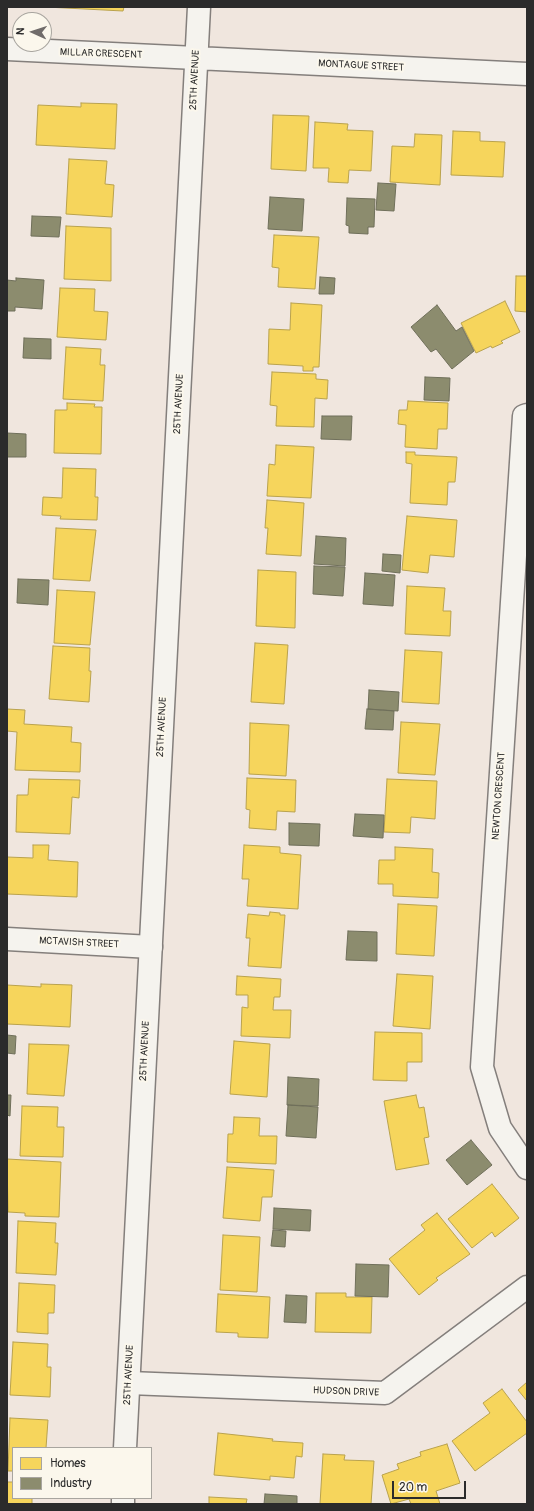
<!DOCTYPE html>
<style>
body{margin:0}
#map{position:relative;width:534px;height:1511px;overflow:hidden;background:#f0e6de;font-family:Pangolin,sans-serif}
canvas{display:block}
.frame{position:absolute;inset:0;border:8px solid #2b2b2b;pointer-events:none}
.legend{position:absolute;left:12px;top:1447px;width:140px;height:52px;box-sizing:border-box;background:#fbf7ec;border:1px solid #a8a59f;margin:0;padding:5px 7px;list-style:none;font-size:12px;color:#2b2b2b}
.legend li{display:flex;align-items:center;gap:8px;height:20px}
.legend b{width:20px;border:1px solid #a8a59f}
.north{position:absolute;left:12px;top:12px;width:40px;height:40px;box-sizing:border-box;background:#fbf7ec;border:1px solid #a8a59f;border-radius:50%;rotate:273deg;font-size:11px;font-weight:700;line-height:16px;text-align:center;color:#2b2b2b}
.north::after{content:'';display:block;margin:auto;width:14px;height:18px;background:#706c6a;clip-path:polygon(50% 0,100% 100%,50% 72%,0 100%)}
.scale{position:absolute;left:392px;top:1481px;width:74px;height:18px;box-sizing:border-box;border:2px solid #2b2b2b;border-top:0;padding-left:5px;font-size:12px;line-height:14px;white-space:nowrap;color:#2b2b2b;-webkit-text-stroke:3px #fbf7ec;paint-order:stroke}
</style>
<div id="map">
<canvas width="534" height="1511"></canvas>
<div class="frame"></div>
<ul class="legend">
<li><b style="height:11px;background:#f6d55c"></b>Homes</li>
<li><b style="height:11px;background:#8c8c6e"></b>Industry</li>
</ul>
<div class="north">N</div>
<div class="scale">20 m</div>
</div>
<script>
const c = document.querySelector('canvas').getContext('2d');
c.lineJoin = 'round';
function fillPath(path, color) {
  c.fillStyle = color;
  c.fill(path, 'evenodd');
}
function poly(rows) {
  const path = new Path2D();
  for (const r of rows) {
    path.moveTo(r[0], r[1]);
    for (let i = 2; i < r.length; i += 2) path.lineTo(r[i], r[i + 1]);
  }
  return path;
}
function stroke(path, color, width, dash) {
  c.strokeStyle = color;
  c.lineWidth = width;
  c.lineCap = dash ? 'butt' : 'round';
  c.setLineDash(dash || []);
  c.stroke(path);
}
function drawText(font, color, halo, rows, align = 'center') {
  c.font = font + ' Pangolin,sans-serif';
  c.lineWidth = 4;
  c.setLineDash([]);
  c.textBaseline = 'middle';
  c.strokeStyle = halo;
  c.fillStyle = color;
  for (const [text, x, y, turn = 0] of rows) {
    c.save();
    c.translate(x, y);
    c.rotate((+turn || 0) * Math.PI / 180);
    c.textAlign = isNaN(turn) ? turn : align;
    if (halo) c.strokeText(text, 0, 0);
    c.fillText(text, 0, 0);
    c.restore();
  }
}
const homes = poly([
 [46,7,124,7,123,11,46,7],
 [81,103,117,104,115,149,36,145,38,105,81,107,81,103],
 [273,115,309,116,306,171,271,169,273,115],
 [315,122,348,124,347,130,373,131,371,171,349,170,348,183,328,182,329,168,313,168,315,122],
 [453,131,480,132,480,141,505,142,503,177,451,175,453,131],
 [415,134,442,135,440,185,390,182,392,146,414,147,415,134],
 [69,159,107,161,105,184,114,185,112,217,66,214,69,159],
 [66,226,111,228,111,281,64,279,66,226],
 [274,235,319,237,315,289,278,287,279,268,272,267,274,235],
 [516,276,527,276,527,312,515,311,516,276],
 [60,288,95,289,94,311,108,312,106,340,57,337,60,288],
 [505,301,520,332,501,341,503,343,492,348,491,346,476,353,461,323,505,301],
 [291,303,322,305,319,367,313,367,313,371,303,371,303,366,268,364,269,329,290,330,291,303],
 [66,347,101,349,100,365,105,365,103,401,63,399,66,347],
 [272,372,316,374,316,379,328,380,327,399,315,398,314,427,276,426,277,406,270,405,272,372],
 [408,401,448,403,447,429,438,429,437,449,405,447,406,425,398,424,399,410,407,410,408,401],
 [67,403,95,404,94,407,102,407,101,454,54,453,55,410,67,410,67,403],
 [276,445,314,447,311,498,267,496,269,464,275,465,276,445],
 [406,452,415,452,415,455,457,457,455,482,448,482,447,505,410,503,412,464,406,463,406,452],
 [63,468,96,469,95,497,98,497,97,520,60,519,61,516,42,515,43,497,62,498,63,468],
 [267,500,304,503,301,556,266,554,268,528,265,528,267,500],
 [407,516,457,520,454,557,430,555,428,573,402,570,407,516],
 [56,528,96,530,90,581,53,579,56,528],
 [258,570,296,572,295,628,256,626,258,570],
 [407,586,445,588,443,611,451,611,450,636,405,634,407,586],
 [57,590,95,592,90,645,54,643,57,590],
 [255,643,288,645,284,704,251,702,255,643],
 [53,646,90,648,89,671,91,671,89,702,49,699,53,646],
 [405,650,442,652,439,704,402,702,405,650],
 [7,709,25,710,24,724,72,727,71,742,81,743,80,772,15,770,17,732,7,731,7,709],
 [401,722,440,724,435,775,398,773,401,722],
 [250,723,289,725,286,776,249,774,250,723],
 [247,778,296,780,295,812,277,811,276,830,249,828,250,810,246,809,247,778],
 [29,779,80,780,79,798,72,797,70,834,16,832,17,795,28,795,29,779],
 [387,779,437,781,435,819,411,817,410,833,384,832,387,779],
 [33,845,49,845,48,860,78,862,77,897,7,894,7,857,33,858,33,845],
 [244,845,280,847,280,853,301,855,298,909,247,906,249,879,242,879,244,845],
 [395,847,433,849,432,872,439,873,438,898,393,896,393,884,378,884,379,860,395,860,395,847],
 [398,904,437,906,434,956,396,954,398,904],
 [270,912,280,913,280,915,285,915,281,968,248,966,250,938,246,938,248,914,269,916,270,912],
 [397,974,433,976,430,1029,393,1026,397,974],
 [237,976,281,979,280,997,274,997,273,1010,291,1010,290,1038,241,1036,242,1007,248,1008,248,995,236,995,237,976],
 [41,984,72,985,70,1027,7,1024,7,985,41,987,41,984],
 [375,1032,422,1033,422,1062,407,1062,407,1081,373,1080,375,1032],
 [234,1041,270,1044,267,1097,230,1094,234,1041],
 [29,1044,69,1045,64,1096,27,1094,29,1044],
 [416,1095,419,1108,424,1107,429,1137,424,1138,429,1164,396,1170,384,1101,416,1095],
 [22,1106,58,1107,57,1127,64,1127,63,1157,20,1156,22,1106],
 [234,1117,260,1118,259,1136,277,1136,276,1164,227,1162,228,1134,233,1134,234,1117],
 [7,1159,61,1162,59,1217,25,1216,25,1213,8,1212,7,1159],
 [227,1167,274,1170,272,1197,262,1197,260,1221,223,1218,227,1167],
 [492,1184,519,1218,495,1237,492,1232,472,1248,448,1219,492,1184],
 [437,1213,470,1254,436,1278,438,1280,419,1295,389,1259,425,1230,421,1225,437,1213],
 [18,1221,56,1223,55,1243,58,1243,56,1275,16,1273,18,1221],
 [223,1235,260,1237,257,1292,220,1290,223,1235],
 [19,1283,55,1285,54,1313,48,1313,48,1334,17,1332,19,1283],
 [316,1293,346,1293,346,1297,372,1297,371,1333,315,1332,316,1293],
 [218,1294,270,1297,268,1338,238,1337,238,1333,216,1332,218,1294],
 [13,1342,48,1344,47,1367,51,1367,50,1397,10,1395,13,1342],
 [527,1382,527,1401,518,1390,527,1382],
 [502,1389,527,1422,527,1433,475,1471,452,1441,490,1413,483,1403,502,1389],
 [10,1418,48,1420,46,1448,13,1448,13,1471,8,1471,10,1418],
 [218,1433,273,1439,272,1441,303,1443,302,1457,296,1456,294,1478,270,1476,270,1480,214,1475,218,1433],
 [447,1444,460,1483,436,1491,440,1504,411,1504,409,1499,391,1504,382,1475,399,1469,397,1464,421,1456,420,1452,447,1444],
 [323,1454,345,1455,344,1460,374,1461,371,1504,320,1504,323,1454],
 [7,1482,13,1482,13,1498,32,1498,32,1504,7,1504,7,1482],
 [209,1497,247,1499,246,1504,209,1504,209,1497]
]);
fillPath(homes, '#f6d55c');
stroke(homes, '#b9a24d', 1);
const industry = poly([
 [378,183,396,184,394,211,376,210,378,183],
 [270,197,304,199,302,231,268,229,270,197],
 [347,198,375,199,374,227,368,227,368,234,349,233,349,226,346,225,347,198],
 [32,216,61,217,59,237,31,236,32,216],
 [320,277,335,278,334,294,319,294,320,277],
 [16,278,44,280,42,309,15,307,15,311,7,311,7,280,16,281,16,278],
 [437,305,456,331,462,327,474,351,452,369,436,349,431,352,411,327,437,305],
 [24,338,51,339,51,359,23,358,24,338],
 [425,377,450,378,449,401,424,400,425,377],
 [322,416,352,416,351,440,321,439,322,416],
 [7,433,26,434,26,457,7,457,7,433],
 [316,536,346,538,345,566,314,564,316,536],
 [383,554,401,555,400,573,382,571,383,554],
 [314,566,345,567,343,596,313,594,314,566],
 [365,573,395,575,393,606,363,604,365,573],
 [18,579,49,580,48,605,17,603,18,579],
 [369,690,399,692,398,711,368,709,369,690],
 [367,709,394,711,393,730,365,729,367,709],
 [355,814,384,815,383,838,353,836,355,814],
 [289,823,320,824,319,846,289,845,289,823],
 [348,931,377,932,377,961,346,960,348,931],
 [7,1035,16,1036,15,1054,7,1053,7,1035],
 [288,1077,319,1079,318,1106,287,1105,288,1077],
 [7,1095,11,1095,10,1116,7,1115,7,1095],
 [288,1105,318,1107,316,1138,286,1136,288,1105],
 [471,1140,492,1165,467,1185,446,1160,471,1140],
 [274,1208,311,1210,310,1231,273,1229,274,1208],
 [273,1230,286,1231,285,1247,271,1246,273,1230],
 [356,1264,389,1265,388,1297,355,1296,356,1264],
 [286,1295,307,1296,306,1323,284,1322,286,1295],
 [265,1494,297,1496,297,1504,264,1504,265,1494]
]);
fillPath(industry, '#8c8c6e');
stroke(industry, '#6f6f5a', 1);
const minor = poly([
 [7,49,196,58],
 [527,415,524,416,482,1067,500,1128,527,1168],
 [7,939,151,947],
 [129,1383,385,1393,527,1287]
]);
const tertiary = poly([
 [196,58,527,74],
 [125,1448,199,7],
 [123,1504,123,1498]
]);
stroke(minor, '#847f7c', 25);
stroke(tertiary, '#847f7c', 25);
stroke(minor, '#f5f3ee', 22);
stroke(tertiary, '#f5f3ee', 22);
drawText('10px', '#2b2b2b', '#fbf7ec', [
 ["MILLAR CRESCENT",101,54,2],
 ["MONTAGUE STREET",361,66,3],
 ["25TH AVENUE",195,80,-87],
 ["25TH AVENUE",179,404,-87],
 ["25TH AVENUE",162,727,-87],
 ["NEWTON CRESCENT",499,796,-86],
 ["MCTAVISH STREET",79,943,3],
 ["25TH AVENUE",145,1051,-87],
 ["25TH AVENUE",129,1375,-87],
 ["HUDSON DRIVE",346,1392,2]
]);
</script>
